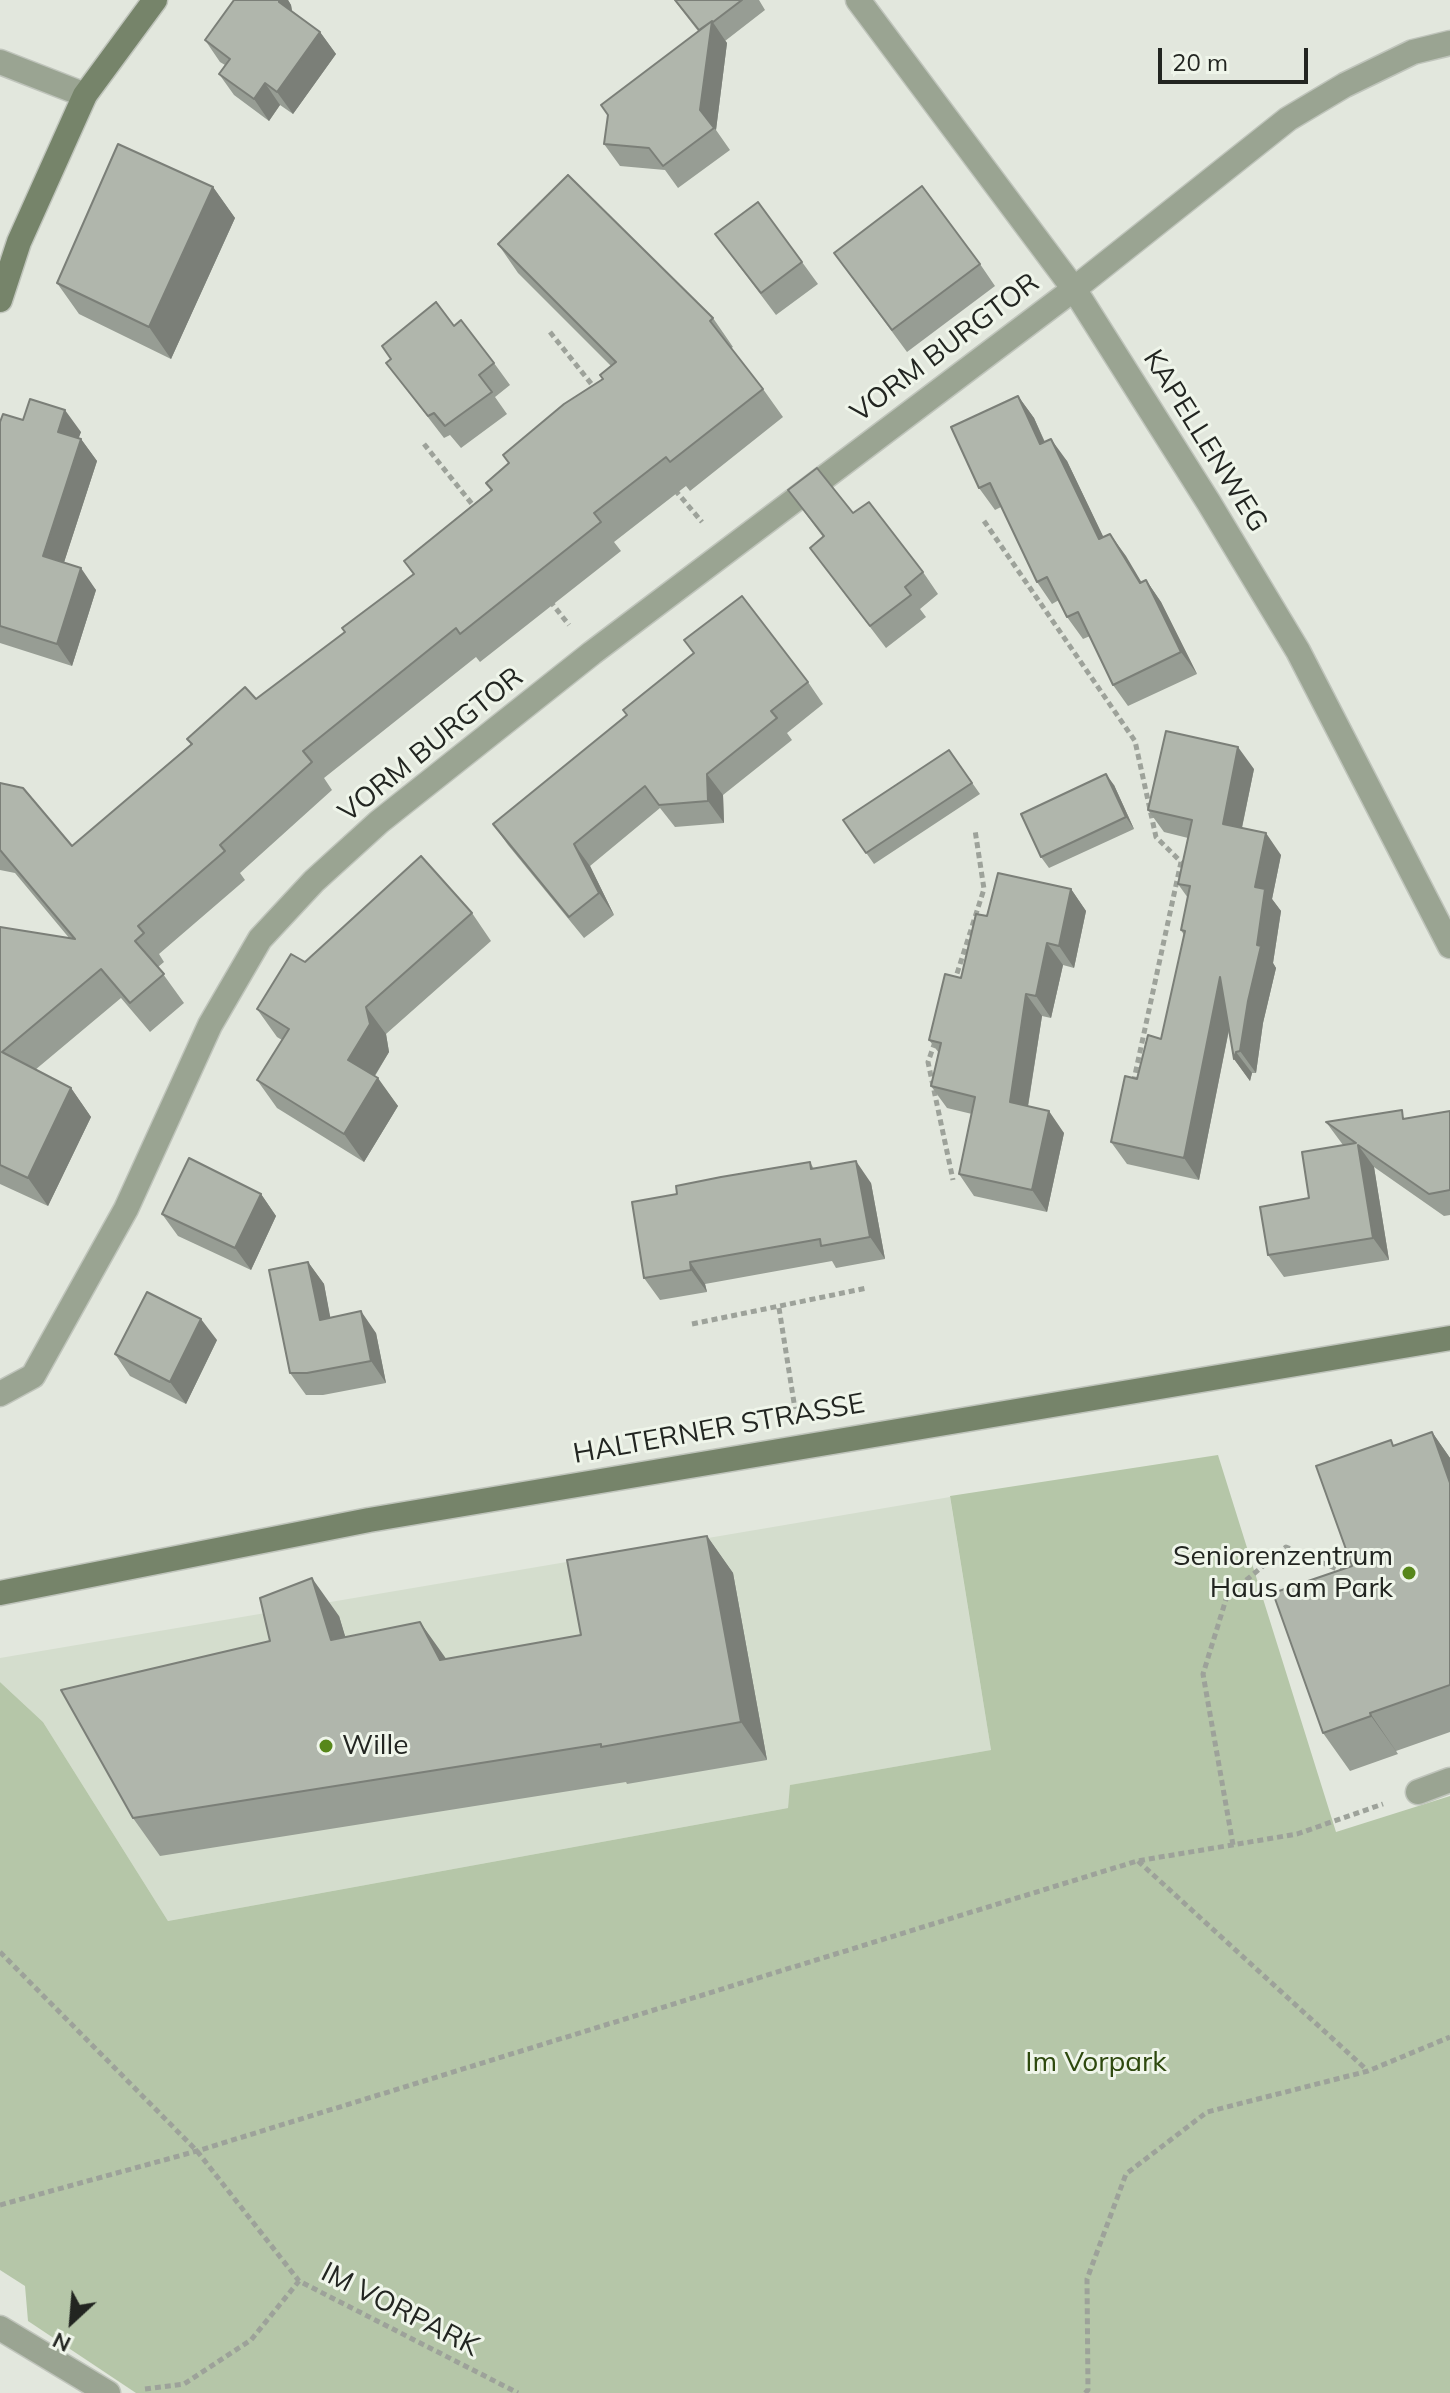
<!DOCTYPE html>
<style>
body{margin:0}
#map{position:relative;width:1450px;height:2393px;overflow:hidden;background:#e2e7dd;font-family:Mulish,sans-serif}
canvas{display:block}
.north{position:absolute;left:32px;top:2281px;width:80px;height:80px;-webkit-text-stroke:6px #eff5ea;paint-order:stroke;rotate:206deg;font-size:22px;font-weight:700;line-height:32px;text-align:center;color:#222521}
.north::after{content:'';display:block;margin:auto;width:28px;height:36px;background:#222521;clip-path:polygon(50% 0,100% 100%,50% 72%,0 100%)}
.scale{position:absolute;left:1158px;top:48px;width:150px;height:36px;box-sizing:border-box;border:4px solid #222521;border-top:0;padding-left:10px;font-size:24px;line-height:28px;white-space:nowrap;color:#222521;-webkit-text-stroke:6px #eff5ea;paint-order:stroke}
</style>
<div id="map">
<canvas width="1450" height="2393"></canvas>
<div class="north">N</div>
<div class="scale">20 m</div>
</div>
<script>
const c = document.querySelector('canvas').getContext('2d');
c.lineJoin = 'round';
function fillPath(path, color) {
  c.fillStyle = color;
  c.fill(path, 'evenodd');
}
function poly(rows) {
  const path = new Path2D();
  for (const r of rows) {
    path.moveTo(r[0], r[1]);
    for (let i = 2; i < r.length; i += 2) path.lineTo(r[i], r[i + 1]);
  }
  return path;
}
function stroke(path, color, width, dash) {
  c.strokeStyle = color;
  c.lineWidth = width;
  c.lineCap = dash ? 'butt' : 'round';
  c.setLineDash(dash || []);
  c.stroke(path);
}
function drawText(font, color, halo, rows, align = 'center') {
  c.font = font + ' Mulish,sans-serif';
  c.lineWidth = 6;
  c.setLineDash([]);
  c.textBaseline = 'middle';
  c.strokeStyle = halo;
  c.fillStyle = color;
  for (const [text, x, y, turn = 0] of rows) {
    c.save();
    c.translate(x, y);
    c.rotate((+turn || 0) * Math.PI / 180);
    c.textAlign = isNaN(turn) ? turn : align;
    if (halo) c.strokeText(text, 0, 0);
    c.fillText(text, 0, 0);
    c.restore();
  }
}
fillPath(poly([
 [950,1497,991,1750,791,1785,788,1808,168,1921,43,1722,0,1682,0,1658]
]), '#d4ddcd');
fillPath(poly([
 [1218,1455,1336,1832,1450,1796,1450,2393,136,2393,28,2321,25,2286,0,2270,0,1682,43,1722,168,1921,788,1808,790,1785,991,1750,950,1496]
]), '#b5c6a8');
const lane = poly([
 [1418,1792,1450,1780]
]);
const street = poly([
 [858,0,1074,289,1209,503,1298,651,1450,946],
 [0,62,85,95],
 [0,1394,33,1376,126,1209,210,1025,260,939,314,881,379,822,592,653,1074,289,1288,119,1345,85,1413,52,1450,43],
 [0,2328,108,2393]
]);
const secondary = poly([
 [0,300,19,242,85,95,155,0],
 [0,1593,369,1520,1450,1338]
]);
stroke(lane, '#bfc4bb', 27);
stroke(street, '#bfc4bb', 27);
stroke(secondary, '#bfc4bb', 27);
stroke(poly([
 [550,332,597,391],
 [424,444,476,509],
 [675,490,702,522],
 [984,521,1135,741,1156,837,1181,862,1133,1084],
 [550,601,569,625],
 [954,983,984,889,975,830],
 [935,1042,928,1062,953,1180],
 [779,1308,795,1409],
 [692,1324,867,1288],
 [1233,1845,1203,1674,1227,1596,1286,1547,1344,1572],
 [1138,1861,1367,2070],
 [0,1952,197,2151,299,2281],
 [0,2205,197,2151,1137,1861,1297,1834,1383,1804],
 [145,2389,184,2384,251,2340,299,2281,518,2393],
 [1085,2393,1088,2390,1087,2279,1126,2174,1207,2112,1368,2071,1450,2037]
]), '#9da29a', 5, [6, 4]);
stroke(lane, '#9aa492', 24);
stroke(street, '#9aa492', 24);
stroke(secondary, '#76846a', 24);
fillPath(poly([
 [234,0,288,0,291,5,292,11,320,32,336,54,293,114,280,105,269,121,234,95,219,74,225,65,220,62,205,40],
 [674,0,759,0,765,10,725,41,727,43,716,130,730,150,678,188,665,170,620,166,604,144,698,31],
 [213,187,235,218,171,359,79,314,57,283],
 [715,234,802,262,818,284,776,315],
 [498,244,713,318,733,347,731,348,763,389,783,417,690,491,686,486,614,542,621,551,480,662,476,657,324,778,332,790,240,873,245,880,159,954,164,962,158,967,184,1003,150,1032,121,998,35,1070,71,1088,91,1117,48,1206,0,1184,0,927,70,939,15,873,0,870,0,783,72,846,191,744,187,739,256,699,345,632,413,574,404,561,491,490,603,379,611,366,518,273],
 [834,253,980,264,995,286,907,352],
 [454,326,494,363,510,385,495,397,507,414,461,448,450,435,444,438,386,363],
 [1018,396,1034,418,1045,442,1067,461,1103,537,1110,534,1141,582,1146,580,1161,602,1197,674,1128,706,1113,685,1090,636,1083,639,1067,617,1059,600,1052,604,1037,582,1001,507,995,510,979,488],
 [23,420,81,432,78,438,81,439,97,461,64,562,96,590,72,666,0,643,0,422],
 [788,490,853,513,923,572,938,594,920,609,926,617,886,648,810,548,823,537],
 [684,640,808,682,823,704,787,733,792,740,723,795,724,823,675,827,660,808,590,866,614,915,584,938,508,845,493,824,627,715,694,654],
 [949,750,980,794,874,864,843,820],
 [1254,769,1242,828,1281,855,1272,899,1281,911,1273,963,1276,968,1263,1023,1256,1073,1252,1073,1250,1081,1234,1059,1229,1030,1199,1180,1127,1164,1111,1142,1137,1079,1161,1039,1184,935,1181,930,1188,898,1178,884,1188,838,1164,832,1148,810],
 [1114,785,1134,829,1049,868,1041,857],
 [1071,889,1086,911,1074,968,1063,965,1051,1018,1042,1016,1028,1107,1064,1133,1047,1212,974,1196,959,1174,972,1114,947,1108,931,1086,939,1053,929,1040,961,978,987,916],
 [472,913,491,941,386,1034,389,1052,375,1076,398,1106,364,1162,277,1108,257,1080,282,1040,277,1037,257,1009,305,962],
 [1450,1111,1450,1215,1444,1216,1374,1167,1389,1260,1284,1277,1268,1255,1309,1198,1343,1145,1326,1122,1408,1118],
 [810,1162,814,1169,871,1183,885,1259,836,1268,832,1261,705,1284,707,1292,660,1300,644,1278,677,1194],
 [261,1194,276,1216,251,1270,178,1236,162,1214],
 [308,1262,324,1284,330,1318,376,1333,386,1383,323,1395,306,1395,290,1373],
 [217,1340,186,1404,130,1376,115,1354],
 [1432,1432,1450,1458,1450,1732,1396,1751,1398,1754,1350,1771,1323,1733,1352,1566,1395,1446],
 [707,1536,733,1573,767,1760,627,1784,626,1782,160,1856,133,1818,270,1641,339,1616,345,1637,446,1659,581,1635]
]), '#979d94');
fillPath(poly([
 [279,0,288,0,291,5,294,23],
 [712,21,727,43,716,130,700,110],
 [320,32,336,54,293,114,277,92],
 [265,83,280,105,269,121,254,99],
 [213,187,235,218,171,359,149,327],
 [1018,396,1034,418,1055,466,1040,444],
 [65,410,81,432,73,454,58,432],
 [81,439,97,461,59,578,43,556],
 [1051,439,1067,461,1115,561,1099,539],
 [1110,534,1126,556,1155,605,1140,583],
 [81,568,96,590,72,666,57,644],
 [1146,580,1161,602,1197,674,1181,652],
 [1238,747,1254,769,1238,846,1223,824],
 [707,774,723,795,724,823,708,801],
 [1106,774,1114,785,1134,829,1126,817],
 [1266,833,1281,855,1272,899,1281,911,1273,963,1276,968,1263,1023,1256,1073,1240,1051,1257,945,1255,887],
 [574,844,590,866,614,915,599,893],
 [1071,889,1086,911,1074,968,1059,946],
 [1047,943,1063,965,1051,1018,1036,996],
 [1220,977,1235,999,1199,1180,1184,1158],
 [1026,994,1042,1016,1025,1124,1010,1102],
 [366,1007,386,1034,389,1052,367,1088,348,1060],
 [1236,1052,1252,1073,1250,1081,1234,1059],
 [378,1078,398,1106,364,1162,344,1134],
 [71,1088,91,1117,48,1206,28,1178],
 [1049,1111,1064,1133,1047,1212,1032,1190],
 [1358,1145,1374,1167,1389,1260,1373,1238],
 [856,1161,871,1183,885,1259,870,1237],
 [261,1194,276,1216,251,1270,235,1248],
 [308,1262,324,1284,335,1342,320,1320],
 [690,1262,705,1284,707,1292,691,1270],
 [361,1311,376,1333,386,1383,371,1361],
 [201,1319,217,1340,186,1404,170,1382],
 [1432,1432,1450,1458,1450,1483],
 [707,1536,733,1573,767,1760,741,1722],
 [312,1578,339,1616,358,1678,331,1640],
 [420,1622,447,1660,440,1660],
 [1370,1713,1396,1751,1398,1754,1371,1716]
]), '#7b7f78');
const building = poly([
 [234,0,279,0,279,2,320,32,277,92,265,83,254,99,219,74,230,59,205,40,234,0],
 [675,0,742,0,713,22,712,21,699,30,675,0],
 [712,21,700,110,714,128,663,166,649,148,604,144,608,115,601,105,712,21],
 [118,144,213,187,149,327,57,283,118,144],
 [568,175,713,318,710,321,763,389,670,462,666,457,594,513,601,522,460,634,456,628,303,751,312,762,220,845,225,851,138,926,144,933,135,941,164,974,130,1003,101,969,2,1052,71,1088,28,1178,0,1165,0,927,75,939,0,850,0,783,23,788,72,846,192,744,187,739,245,687,256,699,345,632,342,628,414,574,404,561,492,490,486,483,509,463,503,455,564,404,603,379,600,375,616,362,498,244,568,175],
 [922,186,980,264,892,330,834,253,922,186],
 [758,202,802,262,761,293,715,234,758,202],
 [436,302,454,326,461,320,494,363,479,375,492,392,445,426,434,413,428,416,386,363,391,359,382,346,436,302],
 [1018,396,1040,444,1051,439,1099,539,1110,534,1140,583,1146,580,1181,652,1113,685,1078,612,1067,617,1047,577,1037,582,990,483,979,488,951,427,1018,396],
 [30,399,65,410,58,432,81,439,43,556,81,568,57,644,0,626,0,422,3,414,23,420,30,399],
 [817,468,853,513,869,502,923,572,905,587,911,595,870,626,810,548,824,536,788,490,817,468],
 [742,596,808,682,771,711,777,718,707,774,708,801,659,805,645,786,574,844,599,893,569,917,493,824,627,715,623,710,694,653,684,640,742,596],
 [1166,731,1238,747,1223,824,1266,833,1255,887,1265,889,1257,945,1261,946,1248,1001,1240,1051,1236,1052,1234,1059,1220,977,1184,1158,1111,1142,1125,1076,1137,1079,1148,1035,1161,1039,1185,931,1181,930,1190,886,1178,884,1192,820,1148,810,1166,731],
 [949,750,972,783,866,853,843,820,949,750],
 [1106,774,1126,817,1041,857,1021,814,1106,774],
 [421,856,472,913,366,1007,370,1024,348,1060,378,1078,344,1134,257,1080,289,1029,257,1009,291,954,305,962,421,856],
 [998,873,1071,889,1059,946,1047,943,1036,996,1026,994,1010,1102,1049,1111,1032,1190,959,1174,975,1097,931,1086,941,1043,929,1040,945,974,961,978,976,914,987,916,998,873],
 [1402,1110,1403,1119,1450,1111,1450,1190,1429,1194,1358,1145,1373,1238,1268,1255,1260,1207,1309,1198,1302,1152,1356,1143,1326,1122,1402,1110],
 [189,1158,261,1194,235,1248,162,1214,189,1158],
 [856,1161,870,1237,821,1246,820,1239,690,1262,691,1270,644,1278,632,1202,677,1194,676,1186,721,1177,810,1162,811,1169,856,1161],
 [308,1262,320,1320,361,1311,371,1361,307,1373,290,1373,269,1270,308,1262],
 [147,1292,201,1319,170,1382,115,1354,147,1292],
 [1432,1432,1450,1483,1450,1685,1370,1713,1371,1716,1323,1733,1273,1593,1352,1566,1316,1466,1391,1440,1393,1446,1432,1432],
 [707,1536,741,1722,601,1747,601,1744,133,1818,61,1690,270,1641,260,1598,312,1578,331,1640,420,1622,440,1660,581,1635,567,1560,707,1536]
]);
fillPath(building, '#b0b6ac');
stroke(building, '#7b7f78', 2);
for (const [x, y, r, color] of [
 [1409,1573,8,"#57871a"],
 [326,1746,8,"#57871a"]
]) {
  const dot = new Path2D();
  dot.arc(x, y, r, 0, 2 * Math.PI);
  c.fillStyle = color;
  c.fill(dot);
  stroke(dot, '#eff5ea', 3);
}
drawText('28px', '#222521', '#eff5ea', [
 ["VORM BURGTOR",945,348,-37],
 ["KAPELLENWEG",1205,441,58],
 ["VORM BURGTOR",431,745,-39],
 ["HALTERNER STRASSE",719,1429,-10],
 ["IM VORPARK",400,2310,27]
]);
drawText('28px', '#222521', '#eff5ea', [
 ["Seniorenzentrum",1393,1557],
 ["Haus am Park",1393,1589],
 ["Wille",342,1746,"left"]
], 'right');
drawText('28px', '#2e490e', '#eff5ea', [
 ["Im Vorpark",1096,2063]
]);
</script>
